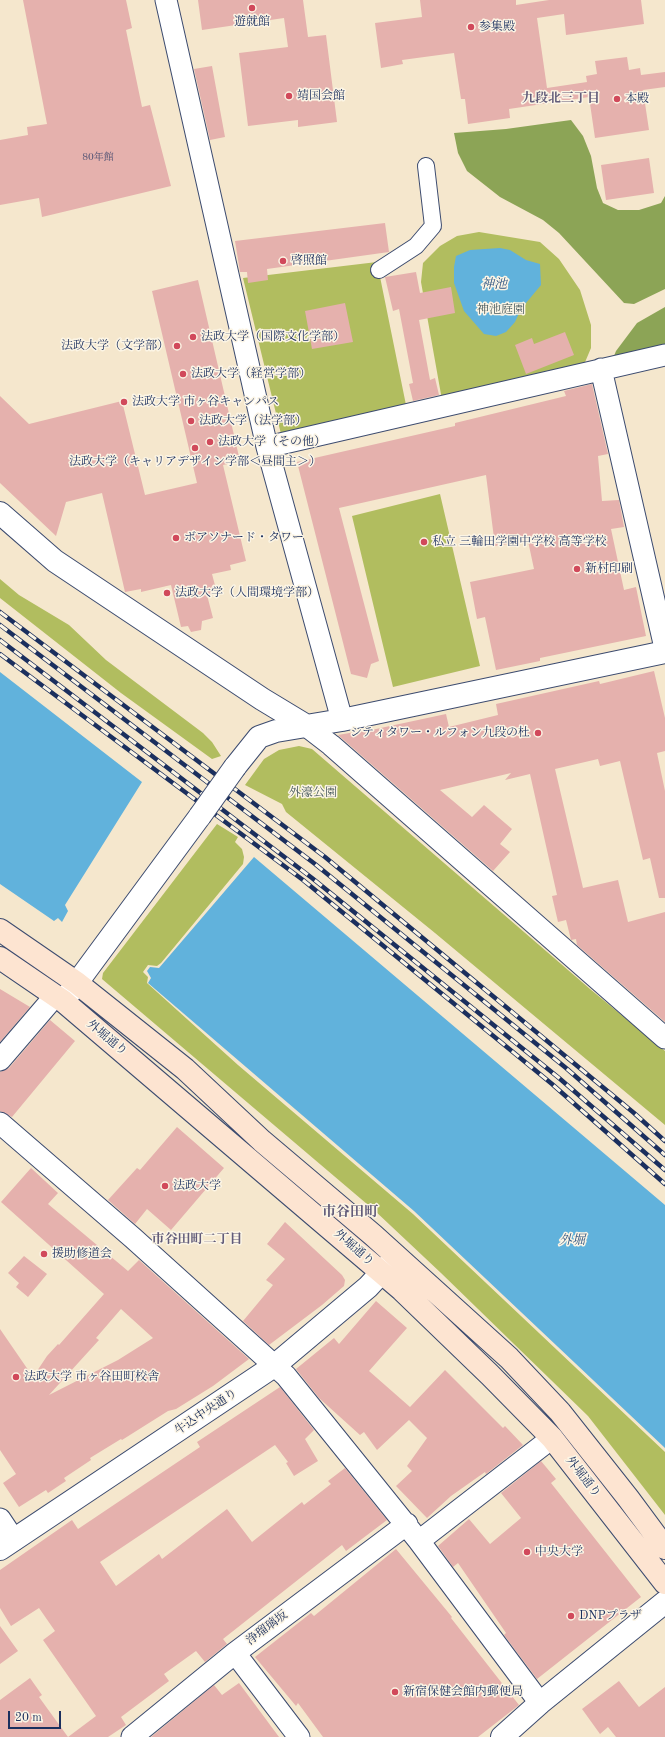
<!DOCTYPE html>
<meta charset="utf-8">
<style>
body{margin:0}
#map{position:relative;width:665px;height:1737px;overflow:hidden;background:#f5e7cd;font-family:"Old Standard TT",serif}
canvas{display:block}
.scale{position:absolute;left:8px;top:1711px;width:53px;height:18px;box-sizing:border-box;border:2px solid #1b2f5e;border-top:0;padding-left:5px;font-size:12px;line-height:14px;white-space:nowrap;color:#1b2f5e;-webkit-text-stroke:3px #fcf5e5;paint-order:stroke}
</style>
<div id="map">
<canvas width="665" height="1737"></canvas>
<div class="scale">20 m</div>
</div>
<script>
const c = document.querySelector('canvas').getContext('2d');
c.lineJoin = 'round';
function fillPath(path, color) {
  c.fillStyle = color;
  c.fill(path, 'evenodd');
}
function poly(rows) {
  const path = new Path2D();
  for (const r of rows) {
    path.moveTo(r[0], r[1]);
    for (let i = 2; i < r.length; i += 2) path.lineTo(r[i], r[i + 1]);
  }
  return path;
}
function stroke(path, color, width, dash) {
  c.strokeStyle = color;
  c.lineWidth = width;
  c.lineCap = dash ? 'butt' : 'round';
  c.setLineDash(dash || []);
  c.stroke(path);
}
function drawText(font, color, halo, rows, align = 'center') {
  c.font = font + ' "Old Standard TT","Noto Serif JP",serif';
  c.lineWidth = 3;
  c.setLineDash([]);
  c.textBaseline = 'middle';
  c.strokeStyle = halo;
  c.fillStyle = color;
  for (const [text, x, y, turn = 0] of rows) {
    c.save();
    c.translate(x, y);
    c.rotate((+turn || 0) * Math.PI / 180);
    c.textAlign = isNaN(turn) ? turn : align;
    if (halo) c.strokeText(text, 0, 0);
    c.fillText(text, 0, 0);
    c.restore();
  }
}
fillPath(poly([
 [479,232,540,242,559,259,580,290,591,325,591,348,583,367,442,400,421,282,423,263,440,246,457,236],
 [377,262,406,405,281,434,243,278],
 [440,494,480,666,393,687,352,516],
 [0,579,19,595,69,625,106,660,203,733,212,742,221,756,212,759,121,693,0,598],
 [299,746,312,749,590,989,665,1051,665,1125,435,933,286,812,282,804,245,785,264,759,279,750],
 [217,824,238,837,235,842,242,849,244,857,243,864,161,963,157,966,148,965,143,972,148,977,147,983,238,1065,413,1214,665,1452,665,1515,588,1416,441,1273,374,1210,102,979,103,973]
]), '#b1bd5f');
fillPath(poly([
 [571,120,583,136,591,156,597,188,603,203,618,210,639,210,661,203,665,196,665,289,634,304,624,303,559,233,543,220,500,197,467,171,458,153,454,133,506,129],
 [665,307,665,350,612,361,616,351,637,323]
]), '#8ca456');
fillPath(poly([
 [500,248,510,250,526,260,540,264,541,285,521,309,515,322,506,332,496,336,484,334,464,311,454,283,454,267,456,256,470,250],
 [0,672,142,782,65,905,68,911,62,922,58,918,54,921,0,884],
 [254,857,665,1205,665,1448,414,1211,148,983,151,978,147,971,150,967,159,968]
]), '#61b2dc');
fillPath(poly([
 [23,0,126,0,132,28,126,30,142,107,150,105,171,186,42,217,39,198,0,205,0,140,28,135,27,127,47,124],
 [198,0,303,0,308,37,326,35,337,122,298,127,298,120,248,126,239,53,288,47,284,18,202,30],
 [420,0,516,0,516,5,549,0,641,0,644,24,566,35,564,14,537,18,547,88,587,82,586,76,597,74,595,61,627,57,629,70,640,68,641,75,665,72,665,87,643,90,649,130,595,138,589,97,509,109,510,118,468,124,465,99,461,99,454,53,402,60,403,64,381,68,375,23,422,17],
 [212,66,225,137,210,140,194,69],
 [649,158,654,193,606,200,601,165],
 [385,223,389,252,267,269,268,280,248,283,247,272,240,272,235,241],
 [416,272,420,293,451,287,455,313,419,320,430,380,435,378,439,395,413,401,409,384,413,383,399,309,393,311,385,277],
 [198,280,240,461,223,465,246,561,230,565,231,570,212,574,217,593,207,595,213,618,202,621,201,630,191,632,188,626,181,627,171,585,141,592,141,589,125,592,102,493,66,502,56,536,0,483,0,396,29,424,122,401,145,495,197,483,152,291],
 [345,303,353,342,312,349,305,311],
 [565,332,574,355,526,374,515,345,532,338,534,344],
 [592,384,608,454,598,456,602,501,619,500,624,527,611,529,624,590,636,587,646,636,540,658,540,661,496,670,485,617,477,619,470,582,534,569,528,541,495,546,486,475,339,508,379,661,371,664,367,678,351,674,297,462,455,426,455,423,566,396,564,391],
 [654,671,665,718,665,751,657,753,665,791,665,898,659,898,650,858,643,860,620,761,600,766,598,759,555,769,583,888,618,880,628,922,665,912,665,1022,577,945,576,939,571,940,566,920,558,922,552,896,557,895,530,774,505,780,511,773,440,790,472,817,484,805,512,829,500,844,510,852,493,871,338,735,361,731,362,732,446,714,449,727,498,715,496,704,599,681,600,684],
 [0,989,30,1007,0,1042],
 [50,1020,75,1041,12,1117,0,1111,0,1072,9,1068],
 [177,1127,224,1168,171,1230,147,1209,135,1224,108,1200,137,1168,140,1170],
 [31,1168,58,1193,48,1204,128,1271,139,1260,249,1359,213,1386,176,1409,168,1411,122,1440,121,1439,90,1458,91,1460,64,1478,66,1481,48,1493,46,1490,19,1507,3,1483,16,1474,0,1450,0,1329,33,1377,47,1356,58,1344,59,1345,104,1294,1,1202],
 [121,1309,153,1338,118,1360,49,1395,99,1340,96,1338],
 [285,1222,342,1275,345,1280,344,1286,322,1305,269,1345,243,1321,273,1285,266,1280,285,1259,267,1244],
 [24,1256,47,1274,28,1297,16,1287,19,1283,8,1273],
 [376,1301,407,1328,369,1371,410,1407,445,1370,503,1428,505,1426,523,1445,486,1474,485,1472,451,1496,427,1518,396,1486,412,1471,407,1466,427,1438,409,1420,377,1450,364,1432,360,1435,319,1398,296,1369,334,1338,339,1344],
 [280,1387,314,1430,305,1439,318,1461,294,1476,286,1463,288,1462,275,1445,100,1562,116,1586,159,1554,162,1559,227,1509,252,1542,302,1502,304,1505,331,1484,328,1481,345,1468,387,1520,346,1551,342,1545,223,1639,227,1644,205,1662,196,1651,164,1674,169,1681,121,1717,126,1725,108,1737,0,1737,0,1700,30,1678,42,1695,39,1697,68,1737,96,1716,43,1640,55,1631,39,1608,11,1626,0,1608,0,1570,72,1520,78,1529,200,1447,197,1442],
 [541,1461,556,1479,551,1483,641,1597,537,1679,504,1635,506,1633,458,1563,453,1567,438,1546,469,1519,490,1544,521,1518,501,1493],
 [396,1549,452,1617,451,1618,519,1705,478,1737,323,1737,298,1703,296,1706,255,1657,311,1613,314,1616],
 [0,1626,18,1651,0,1664],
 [619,1681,639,1707,665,1687,665,1737,616,1737,608,1727,600,1734,582,1709],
 [239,1683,279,1737,151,1737,214,1685,222,1695]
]), '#e5b1ad');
const pedestrian = poly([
 [379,270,416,246,433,226,426,166]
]);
const minor = poly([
 [166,0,267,447,342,720],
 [601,369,665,648],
 [267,447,665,355],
 [305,725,331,745,665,1038],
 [0,1060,55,996],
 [0,1123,133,1238,286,1376,419,1541,552,1438],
 [0,1519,14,1540],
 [419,1541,540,1703],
 [235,1653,299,1737],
 [132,1737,235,1653,407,1524]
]);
const tertiary = poly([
 [0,513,55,561,262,699,305,725],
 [235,767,259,737,276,731,342,720,665,652],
 [65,999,200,816],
 [0,1549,274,1366,368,1287,394,1259],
 [502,1737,540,1703,665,1602]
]);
const secondary = poly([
 [0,930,77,983,185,1069,262,1141,373,1235,509,1358,560,1412,628,1498,665,1548],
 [0,958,63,1001,402,1290,490,1375,552,1438,665,1583]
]);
stroke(pedestrian, '#3c4b6f', 18);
stroke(minor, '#3c4b6f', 23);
stroke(tertiary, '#3c4b6f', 24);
stroke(secondary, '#3c4b6f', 24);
stroke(pedestrian, '#fff', 16);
stroke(minor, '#fff', 21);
stroke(tertiary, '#fff', 22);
stroke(secondary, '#fde4d1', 22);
const rail = poly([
 [0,612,325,857,634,1113,665,1141],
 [0,625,315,864,566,1068,665,1155],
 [0,640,312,878,559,1078,665,1170],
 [0,654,303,880,552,1084,665,1184]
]);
stroke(rail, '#1b2f5e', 4.5);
stroke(rail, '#fcf5e5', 3, [9]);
const tertiaryBridge = poly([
 [200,816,235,767]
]);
stroke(tertiaryBridge, '#3c4b6f', 24, []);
stroke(tertiaryBridge, '#fff', 22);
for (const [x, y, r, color] of [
 [252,8,4,"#d1495b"],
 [471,27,4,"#d1495b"],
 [289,96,4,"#d1495b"],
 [617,99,4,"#d1495b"],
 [283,261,4,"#d1495b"],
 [193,337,4,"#d1495b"],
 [177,346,4,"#d1495b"],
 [183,374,4,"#d1495b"],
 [124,402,4,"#d1495b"],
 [191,421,4,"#d1495b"],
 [210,442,4,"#d1495b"],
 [195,448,4,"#d1495b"],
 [176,538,4,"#d1495b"],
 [424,542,4,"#d1495b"],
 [577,569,4,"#d1495b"],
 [167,593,4,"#d1495b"],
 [538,733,4,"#d1495b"],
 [165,1186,4,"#d1495b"],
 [44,1254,4,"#d1495b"],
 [16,1377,4,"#d1495b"],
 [527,1552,4,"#d1495b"],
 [571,1616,4,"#d1495b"],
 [395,1692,4,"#d1495b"]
]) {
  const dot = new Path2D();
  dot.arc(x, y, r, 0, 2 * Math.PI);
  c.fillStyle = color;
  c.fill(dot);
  stroke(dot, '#fcf5e5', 1.5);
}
drawText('10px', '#4e5072', null, [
 ["80年館",98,157]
]);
drawText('12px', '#1b2f5e', '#fcf5e5', [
 ["遊就館",252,22,"center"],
 ["参集殿",479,27],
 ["靖国会館",297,96],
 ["本殿",625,99],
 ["啓照館",291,261],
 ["法政大学（国際文化学部）",201,337],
 ["法政大学（文学部）",169,346,"right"],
 ["法政大学（経営学部）",191,374],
 ["法政大学 市ヶ谷キャンパス",132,402],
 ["法政大学（法学部）",199,421],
 ["法政大学（その他）",218,442],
 ["法政大学（キャリアデザイン学部＜昼間主＞）",195,462,"center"],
 ["ボアソナード・タワー",184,538],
 ["私立 三輪田学園中学校 高等学校",432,542],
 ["新村印刷",585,569],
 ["法政大学（人間環境学部）",175,593],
 ["シティタワー・ルフォン九段の杜",530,733,"right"],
 ["法政大学",173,1186],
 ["援助修道会",52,1254],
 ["法政大学 市ヶ谷田町校舎",24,1377],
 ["中央大学",535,1552],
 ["DNPプラザ",579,1616],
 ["新宿保健会館内郵便局",403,1692]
], 'left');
drawText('12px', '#485a5e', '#fcf5e5', [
 ["神池庭園",501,310],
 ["外濠公園",313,793]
]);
drawText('12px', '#1b2f5e', '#fcf5e5', [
 ["外堀通り",107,1038,40],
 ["外堀通り",354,1248,41],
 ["牛込中央通り",206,1412,-34],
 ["外堀通り",583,1477,52],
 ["浄瑠璃坂",267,1628,-37]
]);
drawText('bold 13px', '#625c7a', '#fcf5e5', [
 ["九段北三丁目",561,99],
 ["市谷田町二丁目",197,1240]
]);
drawText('italic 13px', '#305684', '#fcf5e5', [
 ["神池",494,285],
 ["外堀",572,1241]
]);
drawText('bold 14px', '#625c7a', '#fcf5e5', [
 ["市谷田町",350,1212]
]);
</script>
